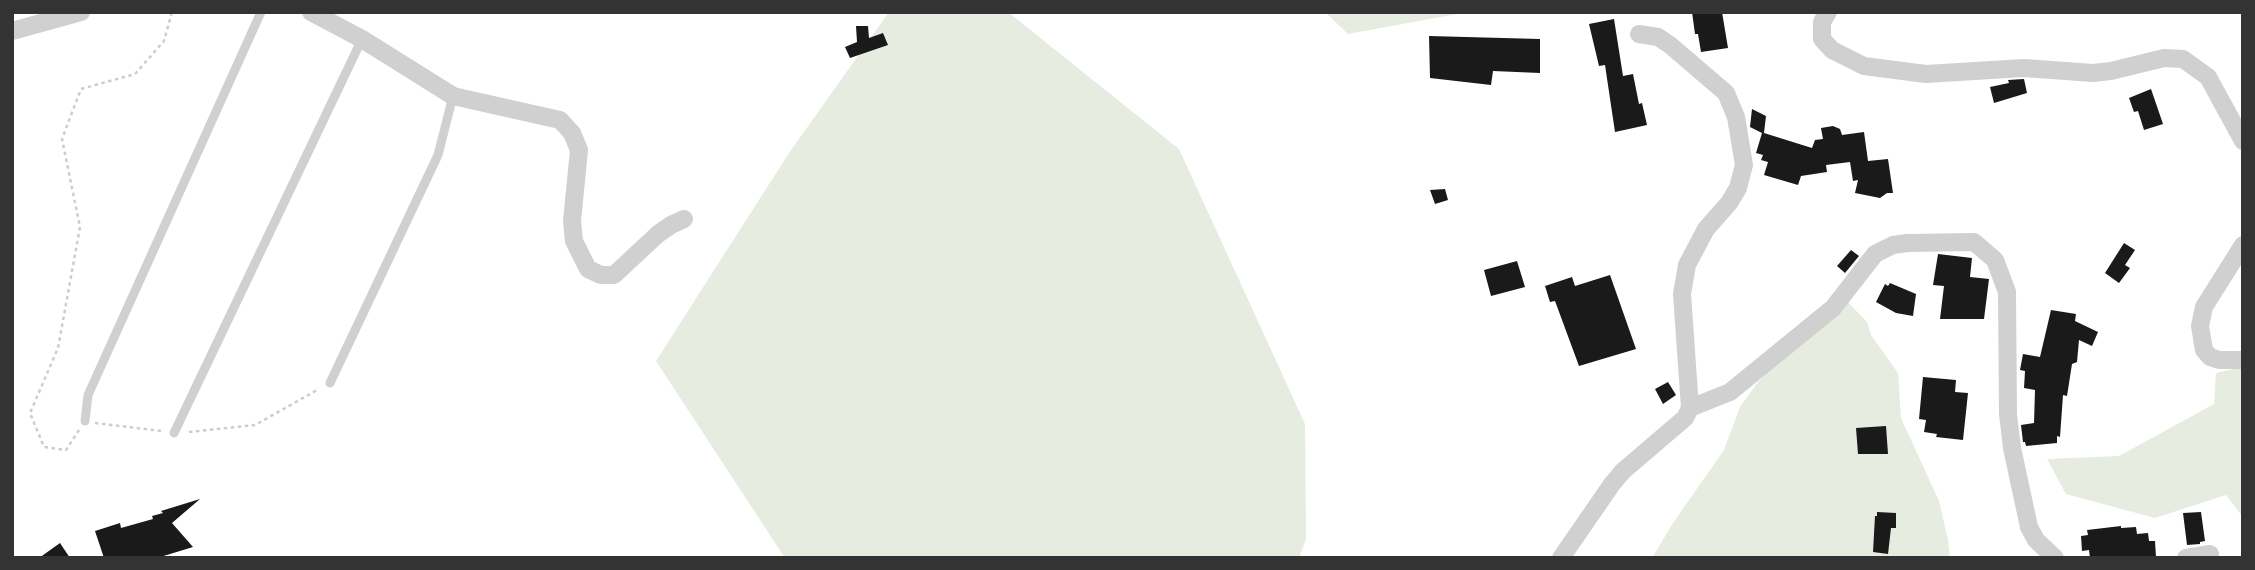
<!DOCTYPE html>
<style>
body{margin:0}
#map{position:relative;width:2255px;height:570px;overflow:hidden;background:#fff;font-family:Poppins,sans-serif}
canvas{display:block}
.frame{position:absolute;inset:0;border:14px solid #333;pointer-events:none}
</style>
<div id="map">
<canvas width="2255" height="570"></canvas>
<div class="frame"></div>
</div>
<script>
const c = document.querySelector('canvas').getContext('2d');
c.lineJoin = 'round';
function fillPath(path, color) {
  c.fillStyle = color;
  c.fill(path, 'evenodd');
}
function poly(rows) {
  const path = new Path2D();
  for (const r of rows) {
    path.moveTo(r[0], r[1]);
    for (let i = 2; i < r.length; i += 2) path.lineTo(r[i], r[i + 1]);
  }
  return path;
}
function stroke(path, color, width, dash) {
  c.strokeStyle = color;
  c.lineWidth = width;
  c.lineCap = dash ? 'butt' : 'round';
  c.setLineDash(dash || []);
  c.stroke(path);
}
fillPath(poly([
 [889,12,1008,12,1179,149,1305,424,1306,539,1299,558,785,558,656,361,789,153],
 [1325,12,1468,12,1348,34],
 [1845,299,1867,322,1871,335,1898,373,1901,418,1939,501,1948,540,1950,558,1652,558,1673,523,1724,450,1740,407,1758,382],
 [2243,367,2243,517,2226,495,2155,518,2066,494,2047,459,2119,456,2214,404,2216,373]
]), '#e6ecdf');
fillPath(poly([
 [1692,12,1722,12,1728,48,1701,52,1698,34,1695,34],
 [1614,19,1623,76,1633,74,1639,104,1642,103,1647,125,1615,132,1605,65,1599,66,1589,24],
 [856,26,868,26,869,38,883,33,888,45,850,58,845,47,857,42],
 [1429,36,1540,39,1540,73,1493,71,1491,85,1430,78],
 [2024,79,2027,93,1994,103,1990,87,2009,83,2008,80],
 [2151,89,2163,124,2144,130,2138,111,2134,112,2129,98],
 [1752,109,1766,116,1764,133,1812,148,1815,140,1823,139,1821,128,1833,126,1840,129,1842,135,1864,132,1868,161,1888,159,1893,193,1887,193,1880,198,1855,193,1858,180,1853,181,1850,162,1826,165,1827,172,1801,176,1798,185,1764,175,1768,162,1761,160,1763,155,1756,153,1762,133,1750,127],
 [1445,189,1448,200,1435,204,1430,190],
 [2124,243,2135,250,2125,265,2130,268,2119,283,2105,273],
 [1851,250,1859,256,1845,273,1837,266],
 [1938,254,1972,258,1970,277,1989,279,1984,319,1940,319,1944,286,1933,285],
 [1517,261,1525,287,1491,296,1484,270],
 [1610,275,1636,349,1579,366,1555,301,1550,302,1545,286,1572,277,1575,286],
 [1890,283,1916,294,1913,316,1896,313,1876,302,1885,284,1888,286],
 [2051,310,2076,314,2075,321,2098,332,2092,346,2079,340,2077,362,2072,364,2067,396,2063,395,2060,437,2057,436,2057,443,2026,446,2025,442,2023,442,2021,425,2034,423,2035,390,2024,388,2025,371,2020,370,2023,354,2040,357],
 [1923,377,1956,380,1955,392,1968,393,1963,440,1936,437,1937,434,1924,432,1926,420,1919,419],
 [1668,382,1676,395,1663,404,1655,389],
 [1886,426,1888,454,1858,454,1856,428],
 [200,499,172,523,193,547,157,558,104,558,95,531,120,523,121,528,153,519,152,516,163,513,161,511],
 [1877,512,1896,513,1896,528,1891,528,1888,554,1873,552,1875,516,1877,516],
 [2201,512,2205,541,2200,542,2200,544,2187,545,2183,513],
 [2121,526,2121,528,2136,527,2137,534,2148,533,2149,541,2155,541,2156,557,2090,558,2089,550,2082,551,2081,536,2088,535,2087,530],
 [60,543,70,558,39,558]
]), '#1a1a1a');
stroke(poly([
 [95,423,162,431],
 [79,430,66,450,44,447,30,413,58,348,80,227,62,139,81,89,135,74,164,41,172,12],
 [189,432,255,425,319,389]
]), '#cdcdcd', 2.5, [3.5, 3.5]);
stroke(poly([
 [330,383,438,155,453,96],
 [85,421,88,395,261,12],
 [174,433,362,39]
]), '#d0d0d0', 9);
stroke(poly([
 [311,12,362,39,453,96,560,120,572,133,579,150,572,221,574,241,588,269,601,275,614,275,658,234,671,225,684,219],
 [1828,12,1822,22,1822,39,1832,50,1864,66,1926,74,2024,68,2093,73,2111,71,2164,58,2183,59,2208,77,2243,141],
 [12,31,81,12],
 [2243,245,2204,307,2200,326,2204,350,2210,357,2219,360,2243,360],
 [1690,408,1730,392,1833,308,1875,254,1893,245,1907,243,1974,242,1995,260,2007,292,2008,414,2012,448,2029,527,2036,540,2055,558],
 [1561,558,1612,484,1623,471,1685,418,1690,408,1682,294,1687,265,1706,229,1729,203,1738,188,1744,165,1736,117,1726,93,1670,45,1658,37,1639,34],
 [2186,558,2210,554]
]), '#d0d0d0', 18);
</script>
